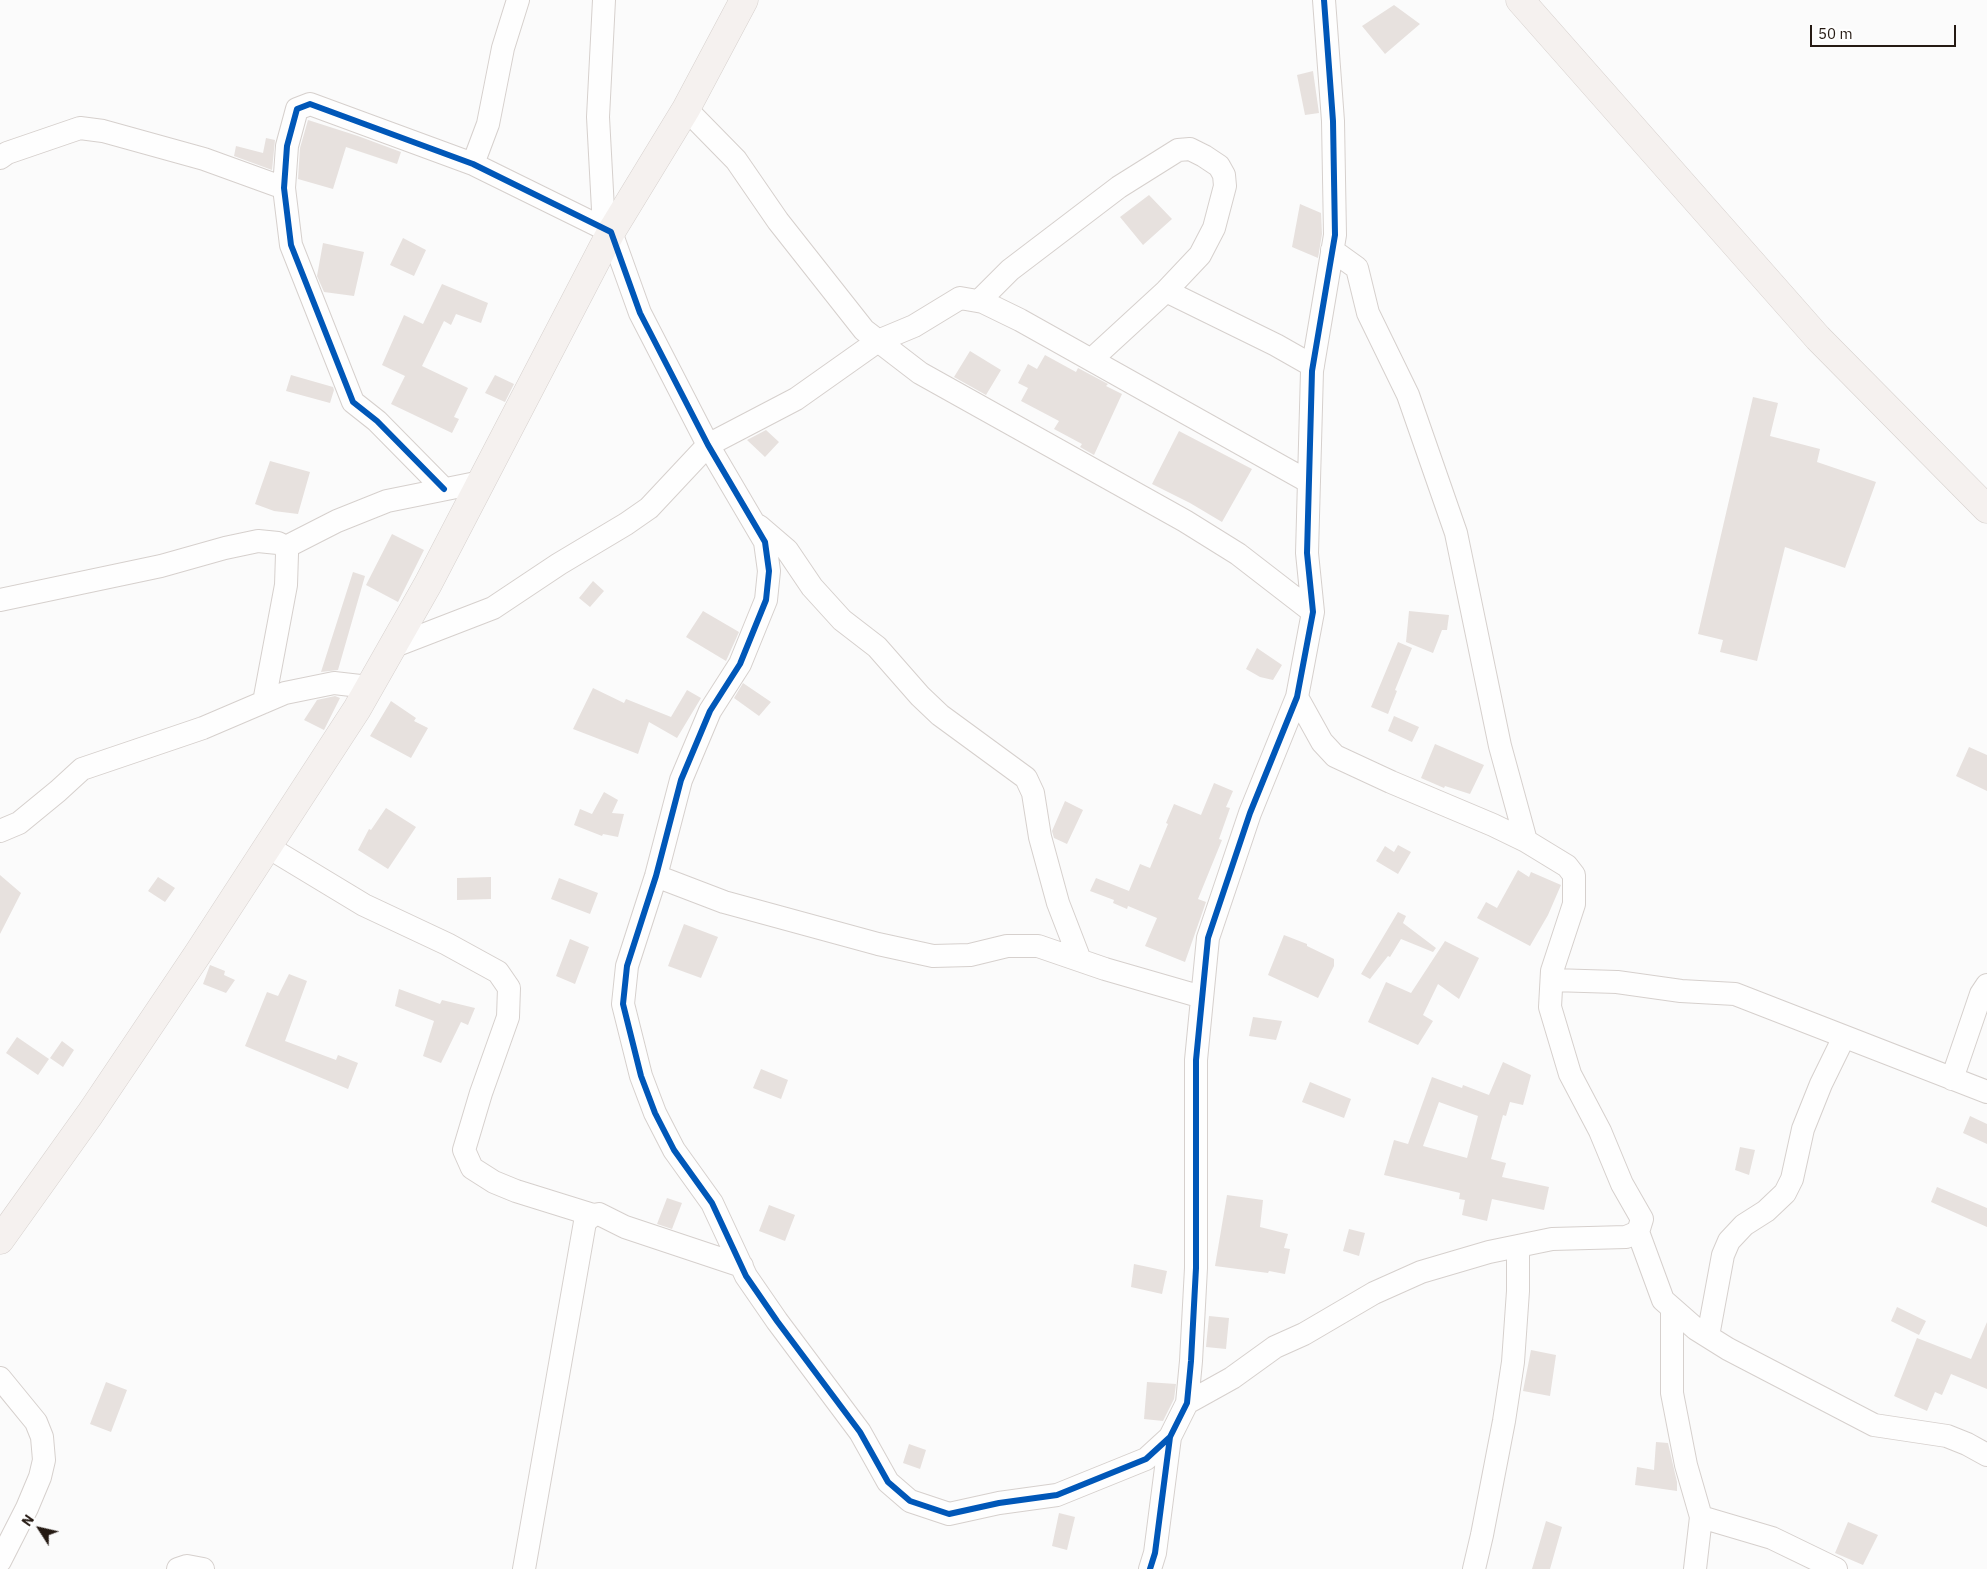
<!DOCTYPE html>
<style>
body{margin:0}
#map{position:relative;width:1987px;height:1569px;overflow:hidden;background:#fbfbfb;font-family:"IBM Plex Sans",sans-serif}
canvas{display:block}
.north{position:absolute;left:15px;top:1504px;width:50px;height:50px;-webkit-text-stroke:4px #fff;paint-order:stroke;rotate:305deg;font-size:14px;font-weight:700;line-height:20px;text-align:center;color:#251a13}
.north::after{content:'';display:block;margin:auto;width:18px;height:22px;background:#251a13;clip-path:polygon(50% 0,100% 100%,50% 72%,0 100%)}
.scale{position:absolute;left:1810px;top:25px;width:146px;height:22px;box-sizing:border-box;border:2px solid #251a13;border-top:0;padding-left:6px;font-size:15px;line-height:18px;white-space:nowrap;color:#251a13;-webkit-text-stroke:4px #fff;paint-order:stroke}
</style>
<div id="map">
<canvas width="1987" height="1569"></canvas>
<div class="north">N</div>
<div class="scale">50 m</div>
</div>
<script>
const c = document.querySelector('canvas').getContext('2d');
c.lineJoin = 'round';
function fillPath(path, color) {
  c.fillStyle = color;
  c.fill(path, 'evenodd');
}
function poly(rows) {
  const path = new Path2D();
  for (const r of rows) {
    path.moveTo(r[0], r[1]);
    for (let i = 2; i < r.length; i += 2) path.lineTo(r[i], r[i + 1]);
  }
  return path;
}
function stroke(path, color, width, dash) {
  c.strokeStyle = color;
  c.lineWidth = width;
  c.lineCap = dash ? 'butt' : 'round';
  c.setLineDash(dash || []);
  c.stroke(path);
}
fillPath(poly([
 [1394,5,1420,24,1385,54,1362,26],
 [1313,71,1319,113,1305,115,1297,75],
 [308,120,358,136,401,152,397,164,346,147,333,189,298,179,300,148],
 [266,138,275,140,272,170,234,156,236,146,263,153],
 [1149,195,1172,219,1143,245,1120,217],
 [1300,204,1321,213,1322,234,1318,258,1292,247],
 [403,238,426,250,414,276,390,265],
 [323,243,364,252,354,296,324,292,317,276],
 [442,284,488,303,481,323,456,314,451,325,444,321,422,366,468,388,454,417,459,419,452,433,391,404,405,376,382,365,404,315,423,324],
 [970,351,1001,370,986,395,954,377],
 [1045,355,1076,372,1078,368,1108,384,1106,386,1122,394,1094,455,1080,447,1082,444,1054,429,1059,421,1021,401,1028,388,1018,383,1028,364,1037,369],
 [291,375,333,387,334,390,330,403,286,391],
 [495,375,514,384,505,402,485,393],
 [1753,397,1778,403,1770,436,1820,449,1817,462,1876,482,1845,568,1785,547,1757,661,1720,652,1723,640,1698,634],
 [766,430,779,442,765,457,747,440],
 [1179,431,1252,469,1222,522,1190,503,1152,484],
 [270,461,310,472,298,514,274,511,255,504],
 [392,534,424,550,398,602,366,585],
 [353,572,365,576,338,670,321,672],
 [593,581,604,591,590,607,579,598],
 [703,611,739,632,726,661,686,637],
 [1409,611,1449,615,1447,630,1442,630,1433,653,1406,642],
 [1398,642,1412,648,1395,690,1397,691,1388,714,1371,707],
 [1257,648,1282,665,1273,680,1260,677,1246,669],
 [743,683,771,702,759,716,734,698],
 [593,688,624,703,626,699,671,717,687,690,701,698,677,738,649,722,638,754,573,729],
 [335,696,340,698,324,730,304,720,317,700],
 [391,701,416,718,414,721,428,728,411,758,370,736],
 [1394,716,1419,727,1412,742,1388,731],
 [1435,744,1484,765,1470,794,1445,786,1444,788,1421,778],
 [1969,747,1987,755,1987,791,1956,776],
 [1214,783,1233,791,1226,807,1230,808,1219,839,1222,840,1198,899,1206,902,1185,962,1145,946,1157,918,1128,906,1127,909,1113,903,1114,900,1090,891,1096,878,1129,891,1140,864,1150,868,1168,824,1166,823,1174,804,1201,815],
 [604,792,618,800,612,813,624,814,618,837,603,834,602,836,574,825,580,809,592,814],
 [1065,801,1083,810,1067,844,1054,838,1052,831],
 [386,808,416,827,388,869,358,850,369,829,371,830],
 [1398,845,1411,852,1398,874,1376,861,1385,846,1394,852],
 [1518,870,1529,877,1531,872,1561,885,1548,915,1530,946,1477,918,1486,902,1497,908],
 [0,875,21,893,0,934],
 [158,877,175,888,165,902,148,891],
 [491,877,491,899,457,900,457,878],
 [559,878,598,893,590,914,551,899],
 [1398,912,1406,916,1403,923,1436,948,1433,952,1401,939,1390,957,1388,956,1370,979,1361,974],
 [684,924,718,937,701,978,668,966],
 [1284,935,1307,944,1307,946,1334,959,1334,966,1318,998,1268,975],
 [570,939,589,947,575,984,556,976],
 [1445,941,1479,958,1459,999,1438,984,1423,1015,1433,1021,1418,1045,1368,1022,1386,982,1411,993],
 [210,965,225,971,224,975,235,980,226,993,203,984],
 [289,974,307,981,285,1041,336,1060,338,1055,358,1063,348,1089,245,1046,267,992,278,996],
 [399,989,440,1004,442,1000,475,1008,468,1025,461,1022,441,1063,423,1056,434,1021,395,1006],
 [1253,1017,1282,1021,1276,1040,1249,1036],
 [17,1037,49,1059,38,1075,6,1053],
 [62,1041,74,1050,63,1067,50,1058],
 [1503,1062,1531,1075,1523,1105,1510,1102,1506,1116,1503,1115,1491,1159,1506,1163,1502,1177,1549,1187,1544,1210,1492,1199,1487,1221,1462,1215,1465,1200,1459,1199,1460,1193,1384,1175,1394,1140,1408,1144,1432,1077,1462,1088,1463,1085,1489,1095],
 [1439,1102,1478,1116,1467,1158,1423,1146],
 [761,1069,788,1080,781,1099,753,1088],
 [1310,1082,1351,1099,1344,1118,1302,1102],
 [1970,1116,1987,1124,1987,1144,1963,1133],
 [1740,1147,1755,1150,1749,1175,1735,1170],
 [1937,1187,1987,1208,1987,1227,1931,1202],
 [1227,1195,1263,1200,1260,1227,1288,1234,1284,1248,1290,1249,1285,1274,1269,1271,1268,1273,1215,1266],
 [667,1198,682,1203,672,1229,657,1224],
 [769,1205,795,1215,785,1241,759,1231],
 [1349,1229,1365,1233,1359,1256,1343,1251],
 [1134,1264,1167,1271,1162,1294,1131,1287],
 [1897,1307,1926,1321,1919,1335,1891,1321],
 [1209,1316,1229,1318,1226,1349,1206,1347],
 [1987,1322,1987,1389,1951,1374,1942,1395,1935,1392,1927,1411,1894,1396,1917,1338,1971,1359],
 [1531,1350,1556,1355,1550,1396,1523,1391],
 [106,1382,127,1390,111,1432,90,1424],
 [1147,1382,1176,1384,1174,1399,1163,1421,1144,1419],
 [1656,1442,1668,1443,1677,1482,1677,1491,1635,1485,1637,1467,1654,1470],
 [909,1444,926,1450,920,1469,903,1463],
 [1059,1513,1075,1517,1067,1550,1052,1546],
 [1546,1521,1562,1527,1550,1569,1532,1569],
 [1848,1522,1878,1535,1863,1565,1835,1553]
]), '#e7e1de');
const street = poly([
 [604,0,598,117,604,228],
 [686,109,736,160,778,221,864,330,920,373,1185,521,1238,554,1313,612],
 [0,158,7,153,80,128,103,131,204,159,284,188],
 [473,164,488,124,503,48,518,0],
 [1332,250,1357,268,1368,313,1408,395,1456,533,1500,746,1526,841],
 [1166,291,1276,345,1313,366],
 [979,301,1010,270,1119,187,1178,150,1190,149,1204,156,1219,166,1224,175,1225,186,1214,228,1200,255,1166,291,1092,359],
 [444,489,377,421,353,402,291,245,284,188,287,146,297,109,310,104,473,164,611,232,640,313,708,445,765,542,769,571,766,600,740,664,710,711,681,780,656,876,627,966,623,1004,641,1076,655,1113,674,1150,712,1203,746,1276,777,1321,860,1432,888,1482,910,1501,949,1514,999,1503,1057,1495,1146,1459,1170,1437],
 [759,526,787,550,812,587,842,620,877,647,920,696,940,715,1026,778,1033,793,1040,837,1058,903,1080,960],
 [286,547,337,521,387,501,481,482],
 [0,600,161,566,225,548,258,541,278,543,286,547,287,554,286,585,264,702],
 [392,647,493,608,559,564,626,524,649,508,708,445,796,399,878,341,914,326,960,298,983,302,1020,320,1309,482],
 [0,831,19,823,58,791,82,769,203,728,285,693,334,683,369,687],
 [268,847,364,905,447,944,498,972,509,988,508,1017,481,1093,464,1150,472,1168,494,1182,516,1191,593,1215],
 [656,876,724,902,878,944,933,956,970,955,1007,946,1038,946,1105,969,1202,997],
 [1552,980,1617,982,1681,991,1735,994,1987,1092],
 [1952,1079,1981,994,1987,985],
 [1638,1232,1663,1300,1696,1329,1728,1349,1874,1425,1947,1436,1967,1444,1987,1455],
 [1672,1308,1672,1393,1686,1465,1701,1517,1695,1569],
 [1708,1336,1723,1255,1729,1241,1744,1225,1766,1211,1785,1193,1792,1179,1803,1129,1821,1084,1844,1037],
 [0,1378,36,1422,42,1437,44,1460,40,1477,27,1508,0,1561],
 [1187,1403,1232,1378,1275,1347,1304,1334,1374,1293,1421,1272,1489,1252,1552,1239,1626,1237,1638,1232,1642,1219,1622,1184,1600,1131,1570,1074,1550,1007,1552,971,1574,904,1574,875,1567,866,1526,841,1493,825,1391,782,1335,756,1322,742,1297,697],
 [1701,1517,1772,1538,1836,1569],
 [178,1569,187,1566,203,1569],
 [524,1569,585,1222,593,1215,599,1214,625,1227,742,1266],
 [1150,1569,1155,1553,1170,1437,1187,1403,1191,1361,1196,1268,1196,1060,1208,938,1250,813,1297,697,1313,612,1307,553,1312,371,1335,235,1333,121,1324,0],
 [1474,1569,1482,1535,1504,1421,1513,1362,1518,1291,1518,1246]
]);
const secondary = poly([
 [1520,0,1818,338,1987,509],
 [0,1240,90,1114,197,955,357,709,428,584,611,232,686,109,744,0]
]);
stroke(street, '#d6d0cd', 24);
stroke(secondary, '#d6d0cd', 29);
stroke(street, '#fefefe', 22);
stroke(secondary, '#f5f1ef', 28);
stroke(poly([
 [444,489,377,421,353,402,291,245,284,188,287,146,297,109,310,104,473,164,611,232,640,313,708,445,765,542,769,571,766,600,740,664,710,711,681,780,656,876,627,966,623,1004,641,1076,655,1113,674,1150,712,1203,746,1276,777,1321,860,1432,888,1482,910,1501,949,1514,999,1503,1057,1495,1146,1459,1170,1437],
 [1150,1569,1155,1553,1170,1437,1187,1403,1191,1361,1196,1268,1196,1060,1208,938,1250,813,1297,697,1313,612,1307,553,1312,371,1335,235,1333,121,1324,0]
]), '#0057b8', 6);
</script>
